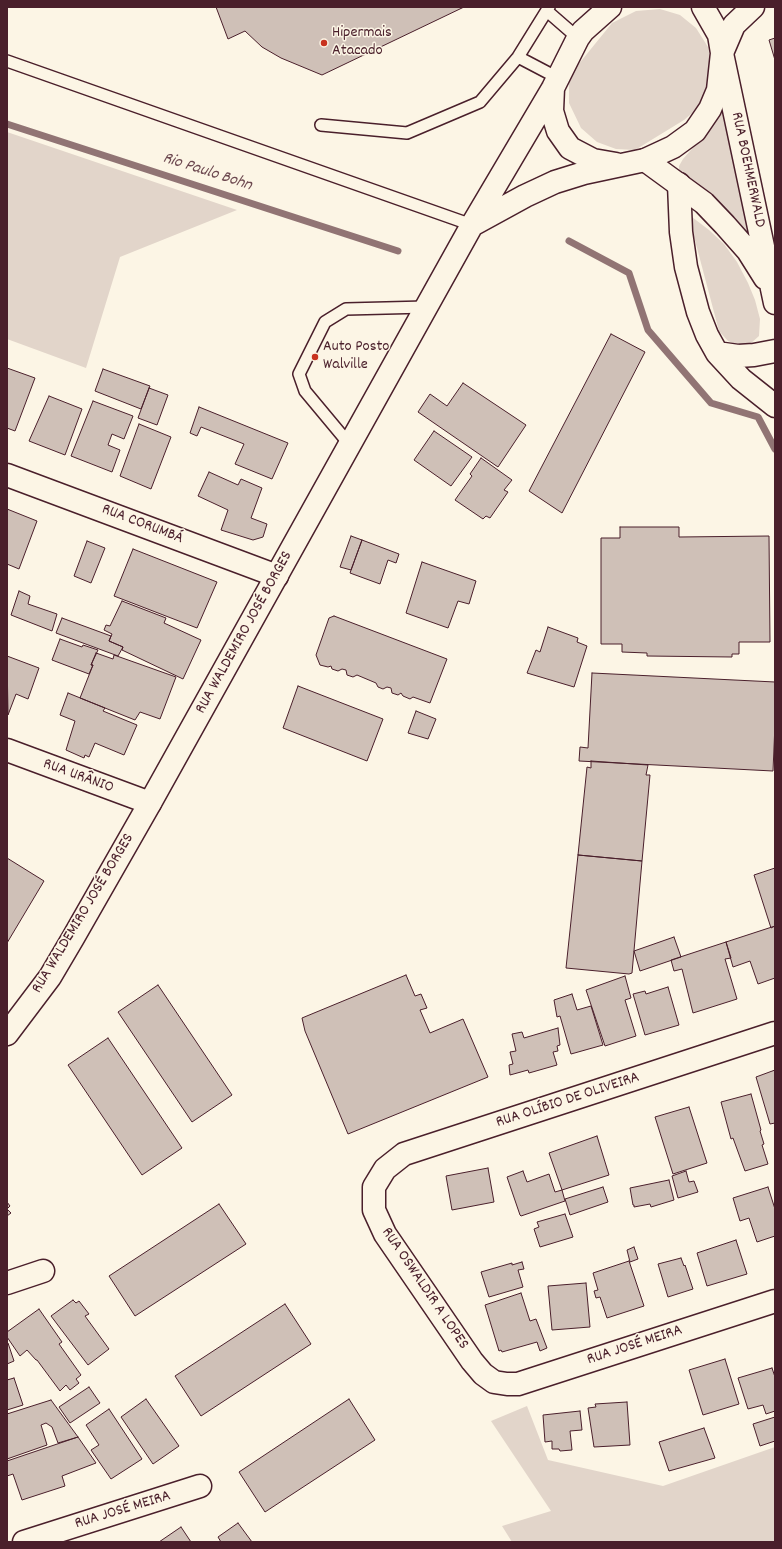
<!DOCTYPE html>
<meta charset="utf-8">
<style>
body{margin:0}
#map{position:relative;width:782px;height:1549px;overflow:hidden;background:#fcf5e5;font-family:Dekko,sans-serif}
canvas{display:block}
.frame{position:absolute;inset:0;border:8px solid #4a1f2b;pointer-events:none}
</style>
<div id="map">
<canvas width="782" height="1549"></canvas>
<div class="frame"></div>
</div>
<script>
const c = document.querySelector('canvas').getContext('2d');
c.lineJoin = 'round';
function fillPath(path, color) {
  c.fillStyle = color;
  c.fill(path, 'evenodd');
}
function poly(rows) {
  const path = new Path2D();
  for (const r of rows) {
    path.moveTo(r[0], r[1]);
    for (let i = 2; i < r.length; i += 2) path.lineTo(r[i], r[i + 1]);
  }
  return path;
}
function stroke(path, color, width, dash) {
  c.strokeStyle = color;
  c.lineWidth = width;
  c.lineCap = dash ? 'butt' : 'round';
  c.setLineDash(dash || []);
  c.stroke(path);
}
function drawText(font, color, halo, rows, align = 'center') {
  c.font = font + ' Dekko,sans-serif';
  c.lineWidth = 3;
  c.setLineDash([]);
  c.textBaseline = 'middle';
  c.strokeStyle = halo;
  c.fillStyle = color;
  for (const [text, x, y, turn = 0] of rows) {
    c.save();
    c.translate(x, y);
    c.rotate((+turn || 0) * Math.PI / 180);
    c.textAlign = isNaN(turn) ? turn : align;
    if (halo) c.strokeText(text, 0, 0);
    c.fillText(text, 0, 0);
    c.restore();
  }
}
fillPath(poly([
 [660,9,680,15,696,28,708,47,712,68,706,95,697,109,684,120,635,150,616,149,597,142,581,128,569,103,569,76,612,23,636,11],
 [726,107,752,240,679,172,679,166,683,159,715,123],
 [7,132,237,210,120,257,86,368,7,339],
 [688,214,709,230,724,244,737,262,748,283,755,300,760,319,759,336,750,344,740,346,728,341,719,331],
 [527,1406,548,1460,663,1486,775,1447,775,1542,512,1542,502,1526,551,1511,491,1421]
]), '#e2d5ca');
stroke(poly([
 [7,124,398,251],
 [569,241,629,273,648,330,711,403,758,417,775,449]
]), '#917474', 7);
const building = poly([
 [216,7,464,7,322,75,281,58,262,47,245,31,228,39,216,7],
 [775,38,775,60,769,40,775,38],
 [611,334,645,352,562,513,529,491,611,334],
 [7,368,35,378,15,431,7,428,7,368],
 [103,369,150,386,141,409,95,391,103,369],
 [463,383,526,425,498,467,418,412,430,394,447,406,463,383],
 [149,388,168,395,157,425,138,418,149,388],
 [49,396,82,409,65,455,29,441,49,396],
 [93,401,133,416,124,439,112,434,108,445,120,450,112,472,71,456,93,401],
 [199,407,288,443,272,479,235,464,244,444,201,427,197,436,190,433,199,407],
 [139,424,171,437,151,489,120,476,139,424],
 [434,431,472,457,451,486,414,460,434,431],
 [481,458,512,480,504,490,508,492,490,518,486,516,483,519,455,500,472,476,470,474,481,458],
 [209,472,238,485,241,479,262,488,251,518,267,524,263,537,253,540,221,530,228,510,198,496,209,472],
 [7,509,37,521,19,569,7,564,7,509],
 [620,527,679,527,679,537,769,536,770,642,739,642,739,654,732,654,732,657,647,656,647,653,622,652,622,644,601,644,601,538,620,538,620,527],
 [351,536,362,540,351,570,340,567,351,536],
 [362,540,399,554,396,563,388,560,380,584,350,573,362,540],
 [87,541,105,548,91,583,74,576,87,541],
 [133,549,217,582,197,628,114,596,133,549],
 [422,562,476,581,469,604,458,601,448,628,406,613,422,562],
 [19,591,30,596,28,604,57,614,52,631,11,615,19,591],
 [122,601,166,618,164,623,201,640,183,679,122,650,123,647,109,641,112,634,104,630,106,625,110,626,122,601],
 [334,616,447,659,430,703,413,697,410,699,403,696,401,693,398,695,392,693,391,688,387,687,383,689,378,687,376,683,357,675,353,677,347,675,346,670,342,669,338,671,332,669,331,666,328,667,320,665,316,655,329,618,334,616],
 [62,618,111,636,109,641,123,647,118,656,56,633,62,618],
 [548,627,578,638,577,642,587,646,574,687,527,673,536,650,540,652,548,627],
 [60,639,82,647,83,645,98,650,91,665,93,665,89,674,52,660,60,639],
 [96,653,113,659,114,655,176,677,160,719,140,712,135,720,80,698,93,665,91,665,96,653],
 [7,656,39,668,28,699,16,694,8,715,7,656],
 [592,673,775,682,775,724,773,771,579,761,580,747,588,748,592,673],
 [298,686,383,719,367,761,283,728,298,686],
 [68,693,105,708,103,711,137,725,124,755,95,743,89,757,85,755,84,758,66,750,75,721,60,715,68,693],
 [416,711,436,719,428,739,408,733,416,711],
 [591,761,648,765,646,775,650,775,642,861,578,855,587,767,591,768,591,761],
 [578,855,642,861,632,973,629,974,566,968,578,855],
 [7,858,44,881,7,943,7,858],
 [775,868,775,926,771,928,754,875,775,868],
 [775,926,775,978,758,984,750,961,733,967,726,942,775,926],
 [674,937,681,957,640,971,634,951,674,937],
 [726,942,731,958,725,959,737,999,693,1013,682,969,674,971,671,960,726,942],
 [406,975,415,996,421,994,427,1008,420,1010,430,1033,463,1019,488,1077,348,1134,305,1031,302,1018,406,975],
 [625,976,631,998,625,1000,636,1036,605,1046,586,990,625,976],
 [158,985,232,1095,192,1122,118,1012,158,985],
 [668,987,679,1025,645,1035,633,994,645,991,646,994,668,987],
 [572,994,577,1010,591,1006,603,1045,571,1054,560,1016,557,1017,554,1000,572,994],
 [558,1028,560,1045,557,1046,558,1051,553,1052,557,1065,529,1073,528,1070,510,1075,509,1065,513,1064,510,1052,516,1051,512,1034,522,1032,524,1038,558,1028],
 [108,1038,182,1148,142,1175,68,1065,108,1038],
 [775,1070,775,1123,770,1124,756,1077,775,1070],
 [751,1094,761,1130,760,1131,764,1144,762,1145,768,1164,745,1171,733,1138,731,1139,721,1102,751,1094],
 [689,1107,707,1163,673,1174,655,1117,689,1107],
 [597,1136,609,1175,562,1190,549,1153,597,1136],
 [488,1168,494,1202,452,1210,446,1176,488,1168],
 [523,1171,527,1182,549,1174,555,1192,562,1190,565,1201,521,1216,520,1215,507,1177,523,1171],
 [686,1171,689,1182,694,1181,698,1192,678,1198,672,1176,686,1171],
 [669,1180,674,1200,651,1207,650,1204,634,1207,634,1205,633,1205,630,1188,669,1180],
 [603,1187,608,1202,570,1215,565,1199,603,1187],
 [768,1187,775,1209,775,1236,757,1242,749,1218,740,1221,733,1198,768,1187],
 [7,1202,10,1206,7,1209,11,1213,7,1216,7,1202],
 [219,1204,246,1244,135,1316,109,1276,219,1204],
 [565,1214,573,1237,540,1247,534,1229,539,1227,537,1222,565,1214],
 [736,1240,747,1274,707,1286,697,1253,736,1240],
 [634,1247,638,1259,630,1262,627,1250,634,1247],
 [681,1258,684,1266,685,1265,693,1289,668,1297,658,1264,681,1258],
 [629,1261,644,1306,607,1318,600,1297,596,1298,594,1291,598,1290,593,1273,629,1261],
 [522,1262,524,1269,518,1270,523,1287,489,1297,481,1272,512,1263,512,1265,522,1262],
 [586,1283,590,1327,552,1330,548,1286,586,1283],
 [521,1293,530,1321,536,1319,547,1348,540,1351,537,1342,502,1352,501,1350,499,1351,485,1305,521,1293],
 [73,1300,76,1303,79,1301,89,1314,85,1316,109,1349,88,1365,51,1316,73,1300],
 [285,1304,311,1344,201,1416,175,1376,285,1304],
 [39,1309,62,1342,59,1344,81,1375,76,1379,79,1383,70,1390,66,1385,60,1391,37,1360,36,1360,27,1350,20,1356,7,1337,7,1332,39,1309],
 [7,1343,8,1343,14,1361,7,1364,7,1343],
 [725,1359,739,1404,703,1415,689,1370,725,1359],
 [772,1368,775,1377,775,1411,766,1414,763,1405,748,1409,738,1378,772,1368],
 [14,1378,23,1405,7,1410,7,1380,14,1378],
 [89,1387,100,1403,70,1423,59,1407,89,1387],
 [146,1399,179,1446,153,1464,121,1417,146,1399],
 [349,1399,375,1440,265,1512,239,1472,349,1399],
 [51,1400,78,1437,58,1443,52,1427,46,1423,41,1425,47,1445,7,1459,7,1414,51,1400],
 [627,1402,630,1445,594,1447,588,1408,596,1407,595,1404,627,1402],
 [109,1409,142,1459,111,1479,91,1450,99,1445,86,1425,109,1409],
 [580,1411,582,1430,570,1431,572,1450,560,1451,559,1449,552,1449,552,1441,545,1442,543,1415,580,1411],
 [775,1417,775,1441,760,1446,753,1424,775,1417],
 [704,1428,715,1458,669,1471,659,1442,704,1428],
 [78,1437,96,1463,62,1476,65,1486,22,1500,13,1474,7,1476,7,1461,78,1437],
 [238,1523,252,1542,221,1542,218,1537,238,1523],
 [181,1527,191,1542,159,1542,181,1527]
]);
fillPath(building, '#cfc0b7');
stroke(building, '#4a1f2b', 1);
const lane = poly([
 [547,11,578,38],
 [518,57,558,78],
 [7,61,472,225],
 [321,125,407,133,480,102,518,57,549,7],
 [350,445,305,391,299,374,325,322,346,309,426,307]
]);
const street = poly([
 [679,184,681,232,686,267,698,312,707,335,717,353,741,379,775,406],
 [717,353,738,356,754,355,775,351],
 [7,750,150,803],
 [775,1033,404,1154,385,1169,374,1187,374,1210,385,1234,472,1361,483,1374,494,1382,507,1384,518,1384,775,1301],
 [7,1283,43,1271],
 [24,1542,200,1486]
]);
const secondary = poly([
 [723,58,775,303],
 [645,160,704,203,725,225,748,251,765,278],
 [7,475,277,576]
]);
const primary = poly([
 [722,53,734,25,753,7],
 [553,88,552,111,558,131,570,148,593,160,616,164],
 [472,225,525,196,555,182,584,173,645,160,673,147,695,131,710,109,718,90,722,53,719,35,703,7],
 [7,1034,50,977,73,938,150,803,472,225,553,88,578,38,583,31,610,7]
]);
stroke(lane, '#4a1f2b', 14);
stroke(street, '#4a1f2b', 25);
stroke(secondary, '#4a1f2b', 25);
stroke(primary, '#4a1f2b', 25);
stroke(lane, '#fcf5e5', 11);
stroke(street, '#fcf5e5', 22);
stroke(secondary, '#fcf5e5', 22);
stroke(primary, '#fcf5e5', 22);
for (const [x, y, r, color] of [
 [324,43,4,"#c8321e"],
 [315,357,4,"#c8321e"]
]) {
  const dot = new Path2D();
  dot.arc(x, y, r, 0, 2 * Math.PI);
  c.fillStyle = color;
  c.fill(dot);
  stroke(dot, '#fcf5e5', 1.5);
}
drawText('16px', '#4a1f2b', '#fcf5e5', [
 ["Hipermais",332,34],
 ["Atacado",332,52],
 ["Auto Posto",323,348],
 ["Walville",323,366]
], 'left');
drawText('16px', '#4a1f2b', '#fcf5e5', [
 ["RUA BOEHMERWALD",747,170,78],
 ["RUA CORUMBÁ",142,525,21],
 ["RUA WALDEMIRO JOSÉ BORGES",245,633,-61],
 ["RUA URÂNIO",78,777,20],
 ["RUA WALDEMIRO JOSÉ BORGES",84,914,-59],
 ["RUA OLÍBIO DE OLIVEIRA",568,1101,-18],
 ["RUA OSWALDIR A LOPES",424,1289,56],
 ["RUA JOSÉ MEIRA",635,1346,-18],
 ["RUA JOSÉ MEIRA",123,1511,-17]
]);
drawText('italic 17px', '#6d4950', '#fcf5e5', [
 ["Rio Paulo Bohn",207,173,18]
]);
</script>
